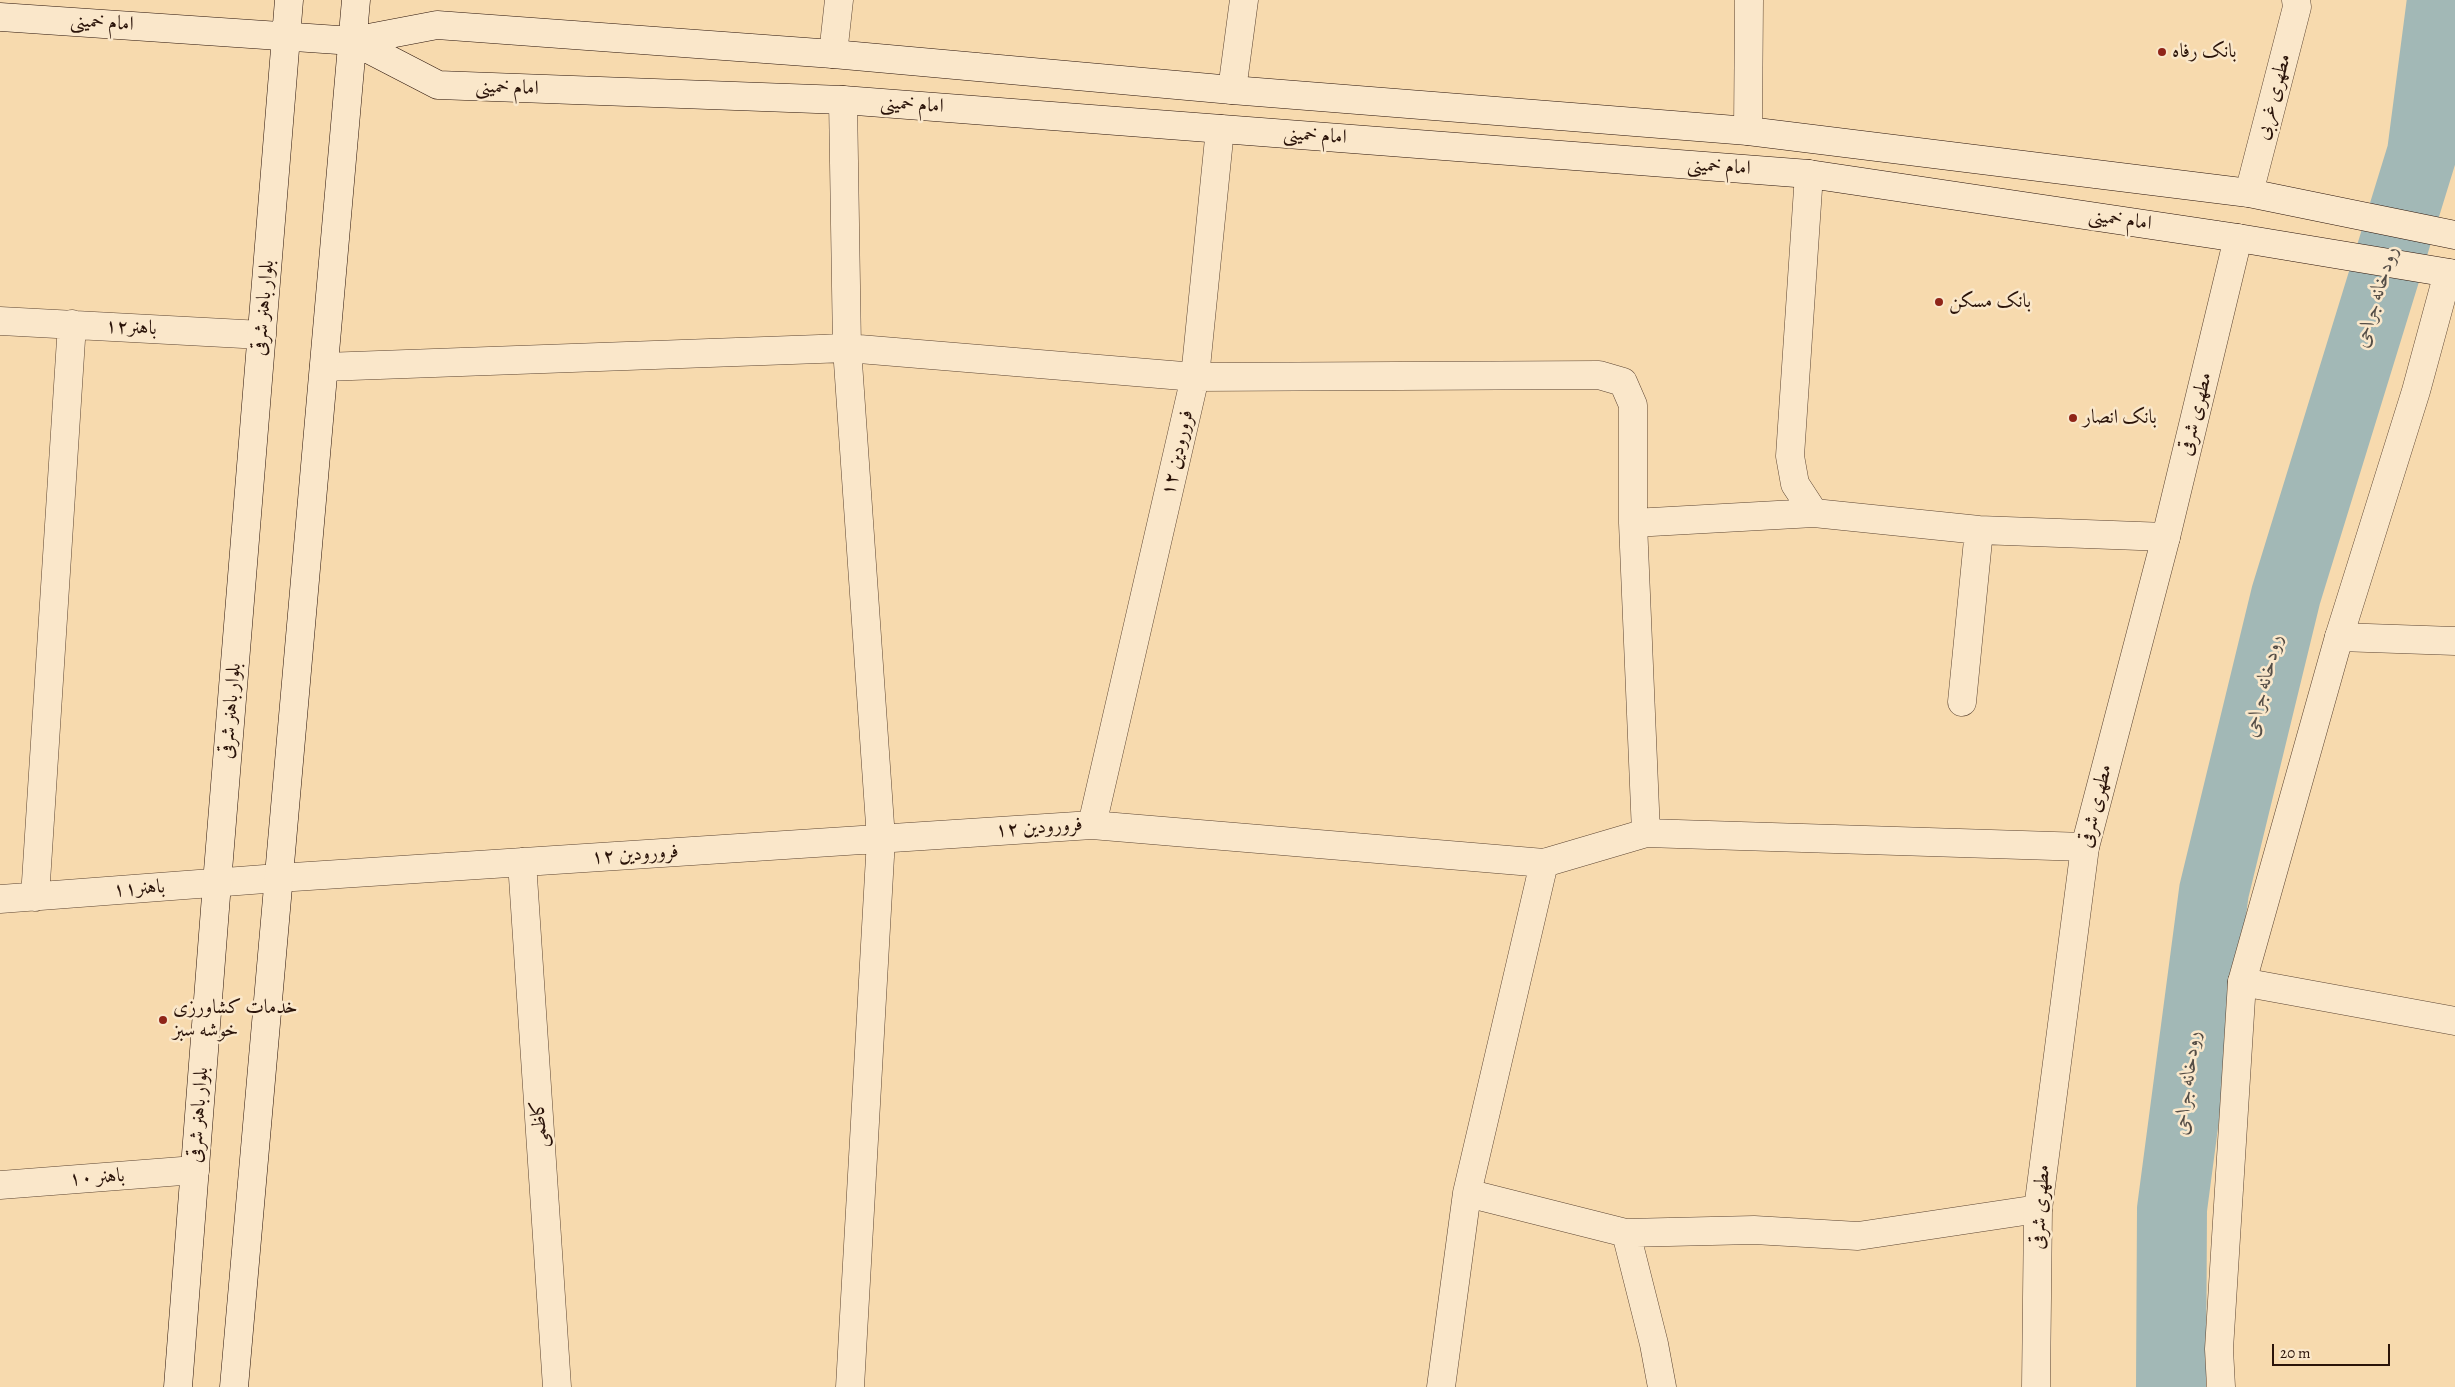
<!DOCTYPE html>
<meta charset="utf-8">
<style>
body{margin:0}
#map{position:relative;width:2455px;height:1387px;overflow:hidden;background:#f7daae;font-family:Alegreya,serif}
canvas{display:block}
.scale{position:absolute;left:2272px;top:1344px;width:118px;height:22px;box-sizing:border-box;border:2px solid #2a1309;border-top:0;padding-left:6px;font-size:15px;line-height:18px;white-space:nowrap;color:#2a1309;-webkit-text-stroke:4px #fae7ca;paint-order:stroke}
</style>
<div id="map">
<canvas width="2455" height="1387"></canvas>
<div class="scale">20 m</div>
</div>
<script>
const c = document.querySelector('canvas').getContext('2d');
c.lineJoin = 'round';
function poly(rows) {
  const path = new Path2D();
  for (const r of rows) {
    path.moveTo(r[0], r[1]);
    for (let i = 2; i < r.length; i += 2) path.lineTo(r[i], r[i + 1]);
  }
  return path;
}
function stroke(path, color, width, dash) {
  c.strokeStyle = color;
  c.lineWidth = width;
  c.lineCap = dash ? 'butt' : 'round';
  c.setLineDash(dash || []);
  c.stroke(path);
}
function drawText(font, color, halo, rows, align = 'center') {
  c.font = font + ' Alegreya,Amiri,serif';
  c.lineWidth = 5;
  c.setLineDash([]);
  c.textBaseline = 'middle';
  c.strokeStyle = halo;
  c.fillStyle = color;
  for (const [text, x, y, turn = 0] of rows) {
    c.save();
    c.translate(x, y);
    c.rotate((+turn || 0) * Math.PI / 180);
    c.textAlign = isNaN(turn) ? turn : align;
    if (halo) c.strokeText(text, 0, 0);
    c.fillText(text, 0, 0);
    c.restore();
  }
}
stroke(poly([
 [2171,1387,2172,1209,2214,891,2286,595,2422,153,2442,0]
]), '#a2b8b6', 70);
const minor = poly([
 [833,54,839,0],
 [1232,90,1244,0],
 [843,100,847,348,881,839,850,1387],
 [1748,131,1749,0],
 [1809,174,1790,456,1795,484,1814,513,1979,530,2166,537],
 [0,321,262,335],
 [324,367,847,348,1195,377,1599,375,1623,382,1633,405,1633,523,1646,833,1544,863,1467,1193,1441,1387],
 [1633,523,1814,513],
 [2339,637,2455,641],
 [1962,702,1979,530],
 [1092,825,1544,863],
 [1646,833,2085,847],
 [522,862,557,1387],
 [35,897,72,324],
 [0,899,278,878,1092,825,1195,377,1220,129],
 [2242,982,2455,1021],
 [0,1185,195,1170],
 [1467,1193,1626,1233,1754,1230,1858,1236,2038,1209],
 [1626,1233,1654,1344,1662,1387]
]);
const tertiary = poly([
 [2249,193,2297,7,2296,0],
 [2036,1387,2038,1209,2085,847,2166,537,2238,238],
 [2221,1387,2219,1349,2242,982,2339,637,2416,391,2448,273]
]);
const secondary = poly([
 [0,17,353,41,437,25,833,54,1232,90,1748,131,2249,193,2455,235],
 [353,41,438,85,843,100,1809,174,2238,238,2455,274],
 [178,1387,217,883,289,0],
 [234,1387,356,0]
]);
stroke(minor, '#5d4532', 29);
stroke(tertiary, '#5d4532', 29);
stroke(secondary, '#2a1309', 29);
stroke(minor, '#fae7ca', 28);
stroke(tertiary, '#fae7ca', 28);
stroke(secondary, '#fae7ca', 28);
for (const [x, y, r, color] of [
 [2162,52,5,"#8f2418"],
 [1939,302,5,"#8f2418"],
 [2073,418,5,"#8f2418"],
 [163,1020,5,"#8f2418"]
]) {
  const dot = new Path2D();
  dot.arc(x, y, r, 0, 2 * Math.PI);
  c.fillStyle = color;
  c.fill(dot);
  stroke(dot, '#fae7ca', 2);
}
drawText('20px', '#2a1309', '#fae7ca', [
 ["امام خمینی",102,23,4],
 ["امام خمینی",507,88,2],
 ["مطهری غربی",2274,97,-75],
 ["امام خمینی",912,105,4],
 ["امام خمینی",1315,136,4],
 ["امام خمینی",1719,167,4],
 ["امام خمینی",2120,220,8],
 ["بلوار باهنر شرقی",264,308,-85],
 ["باهنر۱۲",131,328,3],
 ["مطهری شرقی",2196,414,-76],
 ["۱۲ فرورودین",1178,453,-77],
 ["بلوار باهنر شرقی",231,711,-85],
 ["مطهری شرقی",2096,806,-76],
 ["۱۲ فرورودین",1039,828,-4],
 ["۱۲ فرورودین",635,855,-4],
 ["باهنر۱۱",139,889,-4],
 ["بلوار باهنر شرقی",199,1115,-86],
 ["کاظمی",540,1124,-94],
 ["باهنر ۱۰",97,1178,-4],
 ["مطهری شرقی",2041,1207,-86]
]);
drawText('20px', '#2a1309', '#fae7ca', [
 ["بانک رفاه",2172,52],
 ["بانک مسکن",1949,302],
 ["بانک انصار",2083,418],
 ["خدمات کشاورزی",173,1008],
 ["خوشه سبز",173,1031]
], 'left');
drawText('italic 21px', '#544d46', '#fae7ca', [
 ["رودخانه جراحی",2377,297,-73],
 ["رودخانه جراحی",2264,686,-76],
 ["رودخانه جراحی",2188,1083,-83]
]);
</script>
